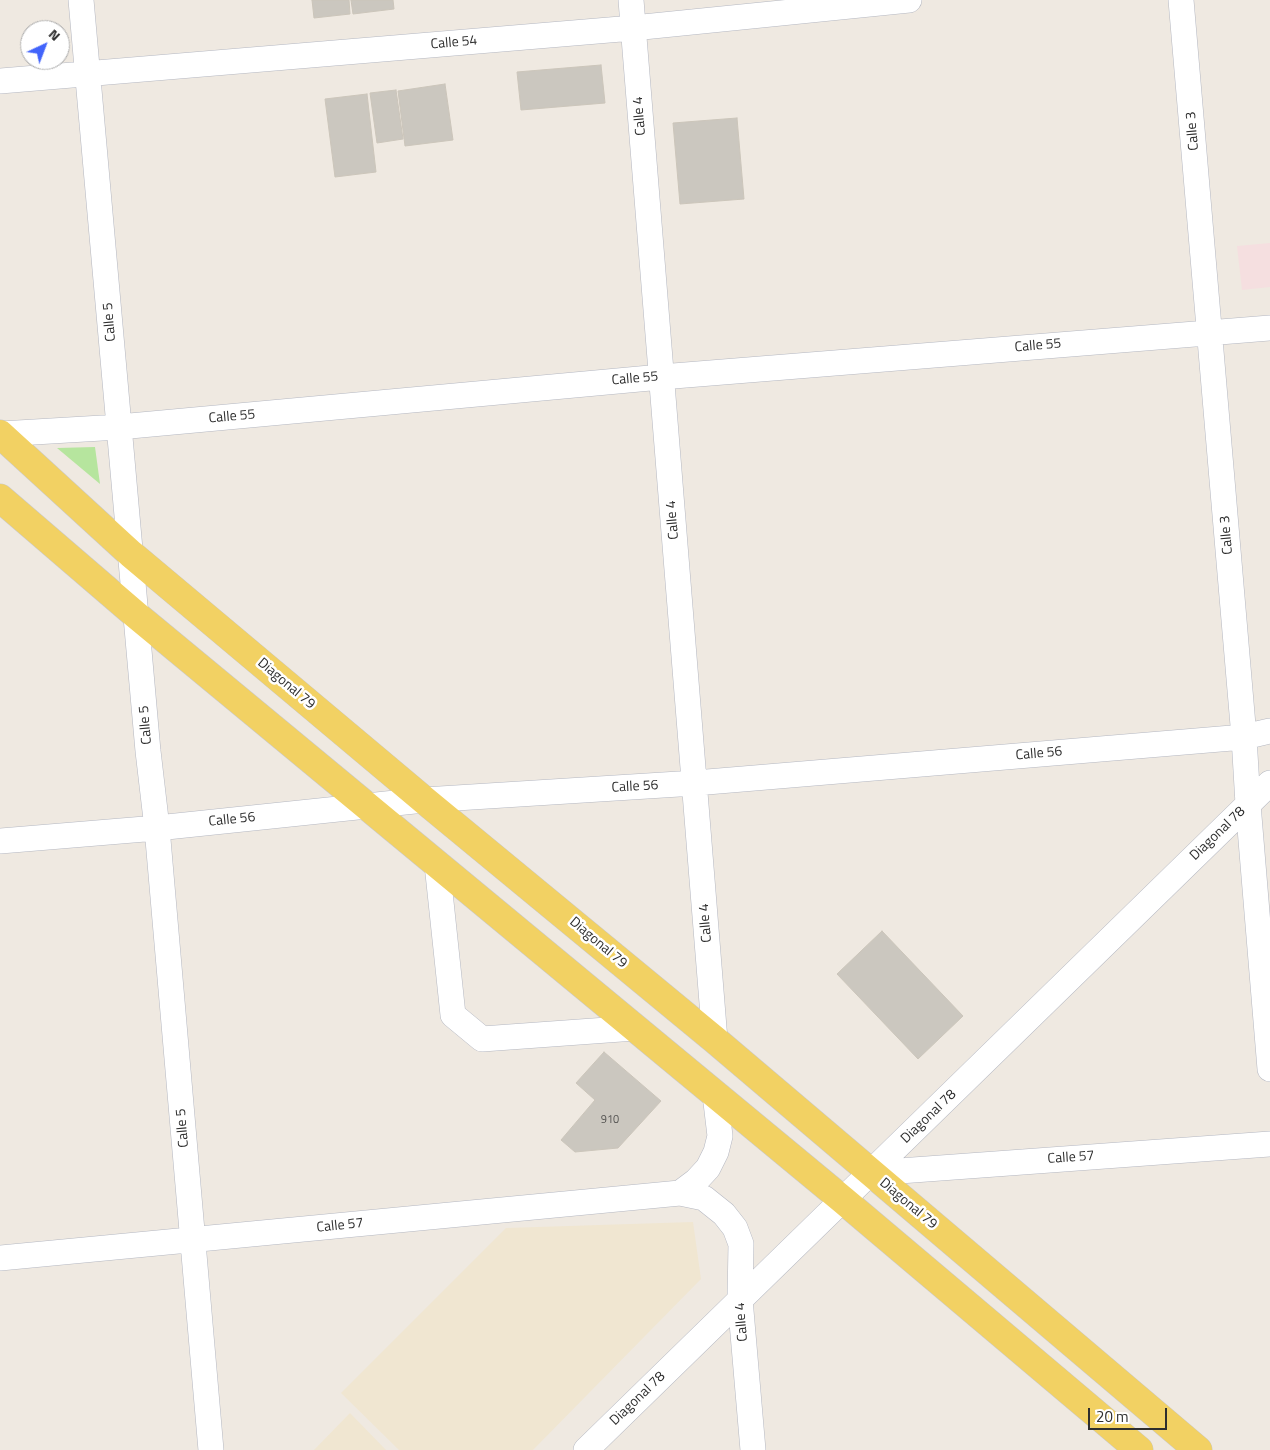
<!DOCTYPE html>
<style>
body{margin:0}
#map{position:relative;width:1270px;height:1450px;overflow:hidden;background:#efe9e1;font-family:"Titillium Web",sans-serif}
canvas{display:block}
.north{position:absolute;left:20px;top:20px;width:50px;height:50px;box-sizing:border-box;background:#fff;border:1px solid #ababab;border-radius:50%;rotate:43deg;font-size:14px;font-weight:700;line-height:20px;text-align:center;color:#2e2e2e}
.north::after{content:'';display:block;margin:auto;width:18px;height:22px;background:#4264fb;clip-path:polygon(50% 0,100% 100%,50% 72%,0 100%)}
.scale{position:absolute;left:1088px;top:1408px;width:79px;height:22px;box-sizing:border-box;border:2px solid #2e2e2e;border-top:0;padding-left:6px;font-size:15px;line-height:18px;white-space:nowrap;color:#2e2e2e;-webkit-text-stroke:4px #fff;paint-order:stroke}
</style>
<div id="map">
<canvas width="1270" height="1450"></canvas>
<div class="north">N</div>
<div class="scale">20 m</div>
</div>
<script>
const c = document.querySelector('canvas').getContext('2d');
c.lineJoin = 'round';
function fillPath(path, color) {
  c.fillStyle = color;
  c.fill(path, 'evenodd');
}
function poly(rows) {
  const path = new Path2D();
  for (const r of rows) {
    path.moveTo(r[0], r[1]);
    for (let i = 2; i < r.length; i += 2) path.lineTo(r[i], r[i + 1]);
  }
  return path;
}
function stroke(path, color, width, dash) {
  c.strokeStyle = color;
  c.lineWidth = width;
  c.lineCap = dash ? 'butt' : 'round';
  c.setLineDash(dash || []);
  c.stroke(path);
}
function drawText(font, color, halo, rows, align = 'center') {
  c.font = font + ' "Titillium Web",sans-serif';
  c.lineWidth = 5;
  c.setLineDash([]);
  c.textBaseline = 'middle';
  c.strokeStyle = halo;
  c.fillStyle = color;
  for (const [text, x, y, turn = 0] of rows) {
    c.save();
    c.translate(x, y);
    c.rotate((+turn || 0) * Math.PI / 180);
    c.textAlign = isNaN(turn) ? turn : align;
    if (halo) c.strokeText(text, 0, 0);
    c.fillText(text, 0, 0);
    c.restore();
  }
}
fillPath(poly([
 [693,1222,701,1279,533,1450,399,1450,341,1393,506,1228],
 [350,1413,386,1450,314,1450]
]), '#f0e6d1');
fillPath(poly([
 [1270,243,1270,287,1242,290,1237,246]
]), '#f5dfe0');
fillPath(poly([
 [95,447,100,484,57,448]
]), '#b6e59e');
const building = poly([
 [312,0,349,0,350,14,314,18,312,0],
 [351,0,393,0,394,9,353,14,351,0],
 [601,65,605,103,521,110,517,72,601,65],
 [445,84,453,140,405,146,398,91,445,84],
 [396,90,403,139,377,143,370,93,396,90],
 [367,94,376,172,335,177,325,99,367,94],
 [737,118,744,199,680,204,673,123,737,118],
 [882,931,963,1016,918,1059,837,974,882,931],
 [604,1052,661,1101,618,1148,575,1152,561,1140,595,1100,576,1083,604,1052]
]);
fillPath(building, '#cbc7bf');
stroke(building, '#cbc5ba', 1);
const minor = poly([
 [81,0,148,751,157,828,211,1450],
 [631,0,715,1040],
 [1181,0,1244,737,1248,804,1270,1069],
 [0,81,633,28,909,0],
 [0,434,119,427,661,377,1270,328],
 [0,841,157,828,424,800,695,783,1244,737,1270,731],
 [437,864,453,1015,482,1039,635,1028],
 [872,1173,1270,1144],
 [680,1193,696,1181,708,1168,716,1152,720,1136,715,1094],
 [0,1258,680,1193,704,1198,724,1214,735,1228,741,1244,740,1299,753,1450],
 [586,1450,1270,783]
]);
const major = poly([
 [0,434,131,554,424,800,715,1040,1198,1450],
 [0,498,136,615,843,1200,1139,1450]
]);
stroke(minor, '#b4b7c1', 26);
stroke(major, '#c9c9c9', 29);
stroke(minor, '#fff', 25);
stroke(major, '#f2d163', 28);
drawText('11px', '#555452', null, [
 ["910",610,1120]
]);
drawText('14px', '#2e2e2e', '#fff', [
 ["Calle 54",454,43,-5],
 ["Calle 4",640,116,-95],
 ["Calle 3",1193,131,-95],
 ["Calle 5",110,322,-95],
 ["Calle 55",1038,346,-5],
 ["Calle 55",635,379,-5],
 ["Calle 55",232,417,-5],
 ["Calle 4",673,520,-95],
 ["Calle 3",1227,535,-95],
 ["Diagonal 79",286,684,40],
 ["Calle 5",146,725,-95],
 ["Calle 56",1039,754,-5],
 ["Calle 56",635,787,-3],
 ["Calle 56",232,820,-6],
 ["Diagonal 78",1218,834,-44],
 ["Calle 4",706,923,-95],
 ["Diagonal 79",598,943,40],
 ["Diagonal 78",929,1117,-44],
 ["Calle 5",183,1128,-95],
 ["Calle 57",1071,1158,-4],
 ["Diagonal 79",908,1204,40],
 ["Calle 57",340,1226,-6],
 ["Calle 4",742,1322,-95],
 ["Diagonal 78",638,1399,-44]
]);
</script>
